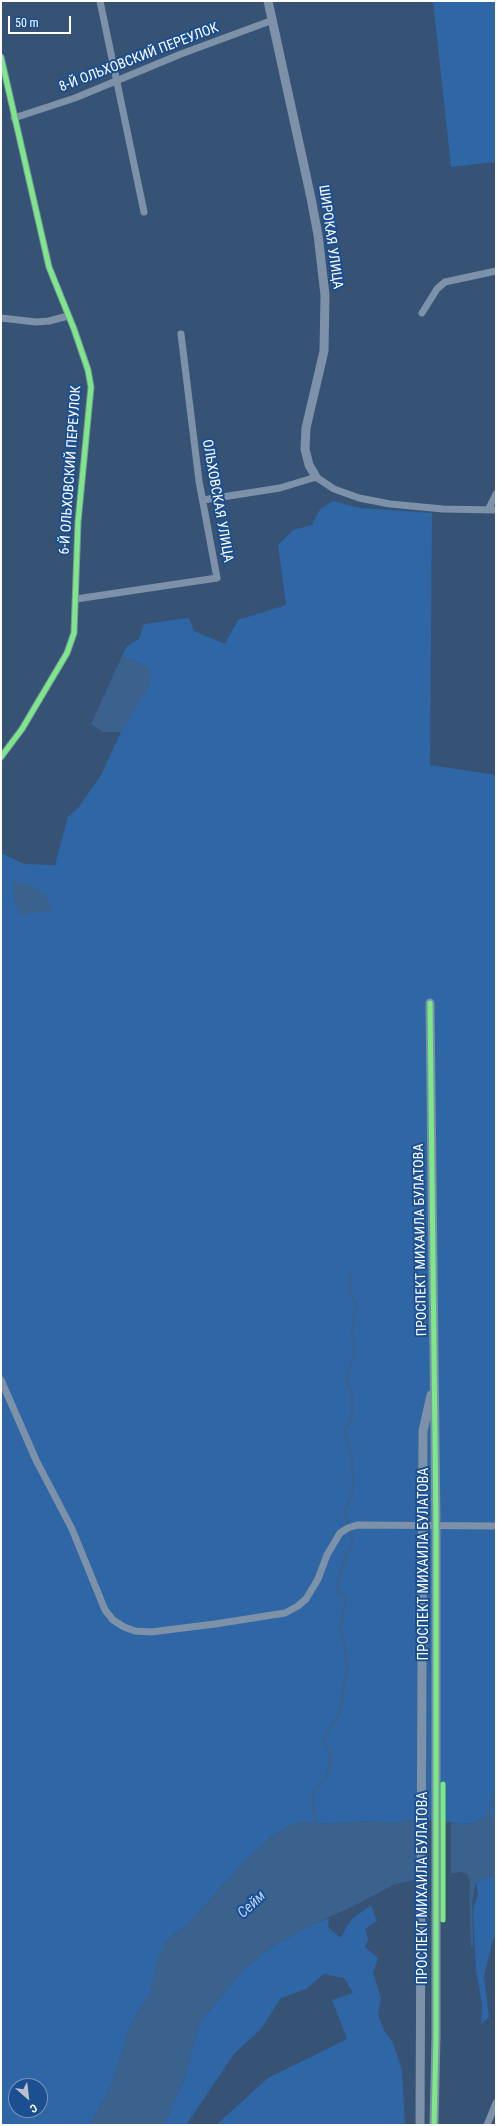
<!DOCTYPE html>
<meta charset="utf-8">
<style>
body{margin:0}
#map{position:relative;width:497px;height:2126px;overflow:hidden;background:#365274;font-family:"Roboto Condensed",sans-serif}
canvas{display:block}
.frame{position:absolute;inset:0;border:2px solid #fff;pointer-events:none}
.north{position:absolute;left:8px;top:2078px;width:40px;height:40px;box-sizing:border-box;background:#1b4f8f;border:1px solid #7695bc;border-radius:50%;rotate:152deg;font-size:11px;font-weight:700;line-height:16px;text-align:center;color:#fff}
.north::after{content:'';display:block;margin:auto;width:14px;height:18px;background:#b9c2ce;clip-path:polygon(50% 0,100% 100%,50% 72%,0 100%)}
.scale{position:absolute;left:8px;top:16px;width:63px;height:18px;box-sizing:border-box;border:2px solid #fff;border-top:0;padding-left:5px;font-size:12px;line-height:14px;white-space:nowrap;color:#fff;-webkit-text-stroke:3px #1b4f8f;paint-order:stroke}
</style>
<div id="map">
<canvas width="497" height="2126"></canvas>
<div class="frame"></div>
<div class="north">С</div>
<div class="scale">50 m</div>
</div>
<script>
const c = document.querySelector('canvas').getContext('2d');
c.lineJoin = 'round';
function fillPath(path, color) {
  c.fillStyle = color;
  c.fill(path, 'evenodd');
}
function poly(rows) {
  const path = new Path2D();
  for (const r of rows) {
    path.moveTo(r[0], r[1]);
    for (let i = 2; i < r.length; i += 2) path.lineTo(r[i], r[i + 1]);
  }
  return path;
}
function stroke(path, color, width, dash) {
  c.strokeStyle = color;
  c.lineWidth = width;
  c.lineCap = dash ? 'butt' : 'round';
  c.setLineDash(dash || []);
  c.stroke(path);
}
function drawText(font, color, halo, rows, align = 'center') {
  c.font = font + ' "Roboto Condensed",sans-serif';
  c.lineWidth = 4;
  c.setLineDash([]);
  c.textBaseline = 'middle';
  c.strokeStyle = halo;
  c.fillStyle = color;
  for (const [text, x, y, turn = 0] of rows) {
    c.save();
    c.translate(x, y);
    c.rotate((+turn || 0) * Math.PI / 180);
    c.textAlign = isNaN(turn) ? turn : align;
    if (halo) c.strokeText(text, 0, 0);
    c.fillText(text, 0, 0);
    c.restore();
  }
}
fillPath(poly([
 [433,1,496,1,496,162,451,167],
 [333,501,360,508,432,513,430,765,496,775,496,1821,488,1815,474,1823,462,1824,408,1820,396,1823,370,1821,316,1824,301,1822,288,1826,270,1838,245,1861,189,1923,165,1942,151,1991,131,2024,112,2084,90,2125,1,2125,1,853,24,864,55,865,68,817,78,808,101,775,121,732,146,666,122,656,127,646,139,639,144,624,189,618,194,631,225,644,238,620,286,605,278,545,293,530,312,525,320,509],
 [16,2086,40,2086,40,2110,16,2110],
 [496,1876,496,1937,493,1940,484,1976,489,2017,481,2024,482,2004,476,1970,473,1909,478,1895,476,1881],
 [371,1905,377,1921,365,1929,368,1939,365,1947,378,1958,373,1973,381,1998,378,2014,384,2030,393,2043,402,2070,405,2125,216,2125,268,2078,347,2039,332,2000,353,1993,344,1978,324,1974,306,1989,281,1998,261,2029,234,2054,186,2125,164,2125,185,2077,199,2023,244,1969,267,1950,309,1926,329,1918,328,1927,340,1938,352,1919]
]), '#2f66a5');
fillPath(poly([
 [122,656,146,666,151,671,150,685,121,732,103,732,91,724],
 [13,881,31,885,46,896,52,910,20,915,14,902],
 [488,1815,494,1817,496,1821,496,1876,476,1881,472,1901,469,1901,470,1881,467,1874,460,1872,395,1884,352,1907,309,1926,267,1950,244,1969,199,2023,185,2077,164,2125,90,2125,112,2084,131,2024,151,1991,157,1961,165,1942,189,1923,245,1861,270,1838,288,1826,301,1822,316,1824,370,1821,396,1823,408,1820,462,1824,474,1823]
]), '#3b618d');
fillPath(poly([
 [417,1819,451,1822,451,1876,416,1883]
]), '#365274');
stroke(poly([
 [349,1527,344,1513,353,1491,352,1455,344,1430,352,1419,352,1394,346,1380,355,1351,352,1333,356,1303,350,1291,350,1272],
 [325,1737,339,1714,347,1669,344,1639,340,1629,346,1597,339,1594,337,1584,345,1559,353,1542,349,1529],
 [487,1817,496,1791],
 [316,1826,312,1795,326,1776,331,1763,330,1753,324,1743,325,1739],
 [471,1901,472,1947]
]), '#3b618d', 2.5);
stroke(poly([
 [100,1,144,212],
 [1,57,49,267,74,329,88,370,91,387,78,522,74,633,67,653,22,729,1,757],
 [14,118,75,98,181,54,273,20],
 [422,313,437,289,445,282,496,271],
 [1,318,36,322,49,321,68,316],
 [203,500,280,488,316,477,334,489,359,498,390,504,443,509,496,510],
 [488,510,496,494],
 [76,599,217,578,199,481,181,334],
 [1,1380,36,1460,72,1529,105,1610,113,1620,124,1627,135,1631,151,1632,215,1624,285,1613,298,1606,306,1599,318,1579,327,1555,340,1533,348,1528,357,1525,496,1526],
 [487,2125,496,2103]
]), '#7d92a8', 7);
stroke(poly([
 [268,1,311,198,318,235,325,295,324,351,306,428,305,449,309,465,316,477],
 [430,1003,436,1526,436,2036,434,2125],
 [420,2125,423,1431,431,1395]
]), '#7d92a8', 9);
stroke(poly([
 [1,57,49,267,74,329,88,370,91,387,78,522,74,633,67,653,22,729,1,757],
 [430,1003,436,1526,436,2036,434,2125],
 [443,1784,443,1920]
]), '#7ce984', 5);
drawText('14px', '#fff', '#1b4f8f', [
 ["8-Й ОЛЬХОВСКИЙ ПЕРЕУЛОК",139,58,-21],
 ["ШИРОКАЯ УЛИЦА",330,237,82],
 ["6-Й ОЛЬХОВСКИЙ ПЕРЕУЛОК",71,470,-86],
 ["ОЛЬХОВСКАЯ УЛИЦА",217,501,80],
 ["ПРОСПЕКТ МИХАИЛА БУЛАТОВА",421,1240,-91],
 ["ПРОСПЕКТ МИХАИЛА БУЛАТОВА",424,1564,-90],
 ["ПРОСПЕКТ МИХАИЛА БУЛАТОВА",423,1888,-90]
]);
drawText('italic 15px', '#b5d3f5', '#1b4f8f', [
 ["Сейм",252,1905,-43]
]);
</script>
